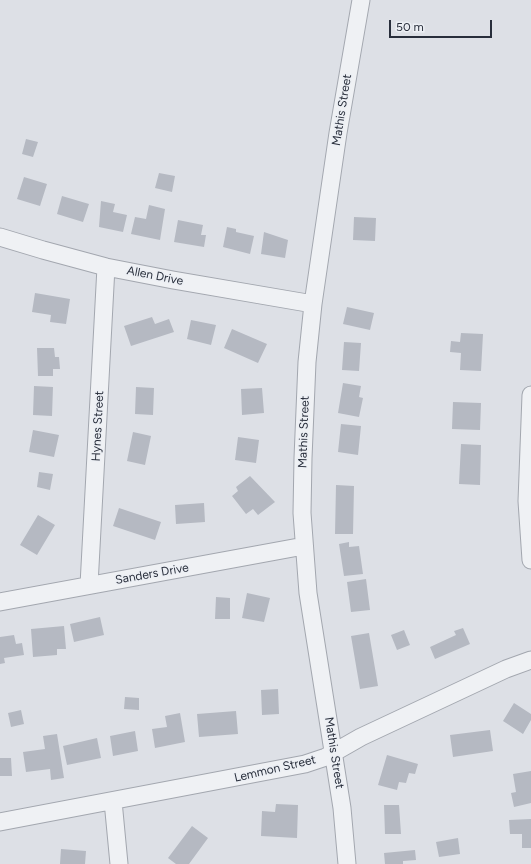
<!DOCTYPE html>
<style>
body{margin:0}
#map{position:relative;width:531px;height:864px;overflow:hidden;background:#dde0e6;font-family:Figtree,sans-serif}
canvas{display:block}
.scale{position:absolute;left:389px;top:20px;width:103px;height:18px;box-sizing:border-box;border:2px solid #282e3b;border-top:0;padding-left:5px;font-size:12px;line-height:14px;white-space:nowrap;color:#282e3b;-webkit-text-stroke:3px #eceff4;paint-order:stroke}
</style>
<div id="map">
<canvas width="531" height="864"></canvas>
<div class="scale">50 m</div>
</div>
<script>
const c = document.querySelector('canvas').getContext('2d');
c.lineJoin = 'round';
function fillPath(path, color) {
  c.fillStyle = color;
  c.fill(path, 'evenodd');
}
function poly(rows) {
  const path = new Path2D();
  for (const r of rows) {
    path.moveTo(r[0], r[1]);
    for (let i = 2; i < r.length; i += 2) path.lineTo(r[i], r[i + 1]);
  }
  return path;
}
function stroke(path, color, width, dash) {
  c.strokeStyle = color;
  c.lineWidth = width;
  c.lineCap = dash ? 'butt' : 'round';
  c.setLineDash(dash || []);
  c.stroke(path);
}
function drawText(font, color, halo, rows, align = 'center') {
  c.font = font + ' Figtree,sans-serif';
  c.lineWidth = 3;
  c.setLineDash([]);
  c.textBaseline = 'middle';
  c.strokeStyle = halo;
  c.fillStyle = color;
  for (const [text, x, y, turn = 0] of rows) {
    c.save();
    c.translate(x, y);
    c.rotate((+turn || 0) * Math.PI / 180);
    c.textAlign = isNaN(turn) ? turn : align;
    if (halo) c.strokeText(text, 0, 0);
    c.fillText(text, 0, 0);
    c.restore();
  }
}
fillPath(poly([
 [26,139,38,142,33,157,22,154],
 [159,173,175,176,172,192,155,188],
 [24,177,47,184,40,206,17,199],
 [62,196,89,204,83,222,57,214],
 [101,201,115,204,113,212,127,215,123,232,99,227],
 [149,205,165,209,160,240,131,234,135,217,146,219],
 [354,217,376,218,375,241,353,240],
 [178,220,203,225,201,235,206,235,204,247,174,242],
 [227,227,236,229,236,232,254,236,250,254,223,247],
 [264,232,288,240,285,258,261,254],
 [35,293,70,299,66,324,50,322,51,315,32,312],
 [347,307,374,313,370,330,343,324],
 [152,317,155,324,169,319,174,332,131,346,124,326],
 [191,320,216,325,211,345,187,339],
 [232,329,267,344,258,363,224,348],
 [461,333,483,334,481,371,460,370,461,353,450,352,451,341,460,342],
 [344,342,361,343,359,371,342,370],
 [37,348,54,348,55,357,59,357,60,369,53,369,53,376,38,376],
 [343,383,361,386,359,397,363,398,359,417,338,413],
 [34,386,53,387,52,416,33,415],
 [136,387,154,388,153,415,135,414],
 [262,388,264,413,242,415,241,389],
 [453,402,481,403,480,430,452,429],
 [341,424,361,426,358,455,338,452],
 [33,430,59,435,54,457,29,452],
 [133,432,151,436,145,465,127,461],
 [238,437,259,440,256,463,235,460],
 [461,444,481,445,480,485,459,484],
 [39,472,53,474,50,490,37,487],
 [250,476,275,502,258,515,253,509,246,514,232,496,238,491,236,487],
 [336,485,354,486,353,534,335,534],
 [204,503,205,522,176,524,175,505],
 [119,508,161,522,155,540,113,526],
 [38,515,55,525,37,555,20,545],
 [349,542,349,547,359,546,363,574,344,576,339,544],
 [366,579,370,610,351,612,347,582],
 [247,593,270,598,264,622,242,618],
 [216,597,230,598,230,619,215,619],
 [100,617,104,635,74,642,70,624],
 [64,626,66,649,57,649,57,655,33,657,31,629],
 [463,628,470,644,435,659,430,647,456,635,454,631],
 [404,630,410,645,397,650,391,635],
 [369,633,378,686,360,689,351,636],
 [14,635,16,644,22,643,24,655,4,658,5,663,0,664,0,637],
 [278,689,279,714,262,715,261,690],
 [125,697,139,698,139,710,124,709],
 [514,703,531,714,531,720,523,734,503,721],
 [21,710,24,724,11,727,8,713],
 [236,711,238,734,199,737,197,714],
 [180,713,185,742,155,748,152,729,167,727,165,716],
 [490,730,493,751,453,757,450,735],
 [135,731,138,751,113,756,110,736],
 [57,734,64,778,51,780,50,769,26,772,23,752,45,749,43,736],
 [97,738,101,758,67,765,63,746],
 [387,755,418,764,415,774,409,773,406,783,399,782,397,790,378,785],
 [0,758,11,758,12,776,0,776],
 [531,771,531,803,514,807,511,793,516,792,513,774],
 [276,804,298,805,297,838,261,836,262,811,275,812],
 [384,805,399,805,401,834,385,834],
 [531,819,531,848,522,848,522,834,510,834,509,820],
 [192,826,208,838,189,864,176,864,168,858],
 [458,838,460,854,439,857,436,842],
 [61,849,86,851,85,864,60,864],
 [415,850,416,860,403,861,403,864,385,864,384,853]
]), '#b5b9c2');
const minor = poly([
 [0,237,43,250,106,267,173,280,313,304],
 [531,395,527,501,531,560],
 [89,585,106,267],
 [0,602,304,546],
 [113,801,119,864],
 [0,822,305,764,326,757,361,737,506,669,531,660],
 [347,864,342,808,308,593,302,513,303,458,307,362,313,304,338,133,361,0]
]);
stroke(minor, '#a3a7af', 19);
stroke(minor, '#eff1f4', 17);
drawText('12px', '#282e3b', '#eceff4', [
 ["Mathis Street",342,110,-81],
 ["Allen Drive",155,276,11],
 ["Hynes Street",98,426,-87],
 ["Mathis Street",304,432,-88],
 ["Sanders Drive",152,574,-10],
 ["Mathis Street",334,753,81],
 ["Lemmon Street",275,769,-13]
]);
</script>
